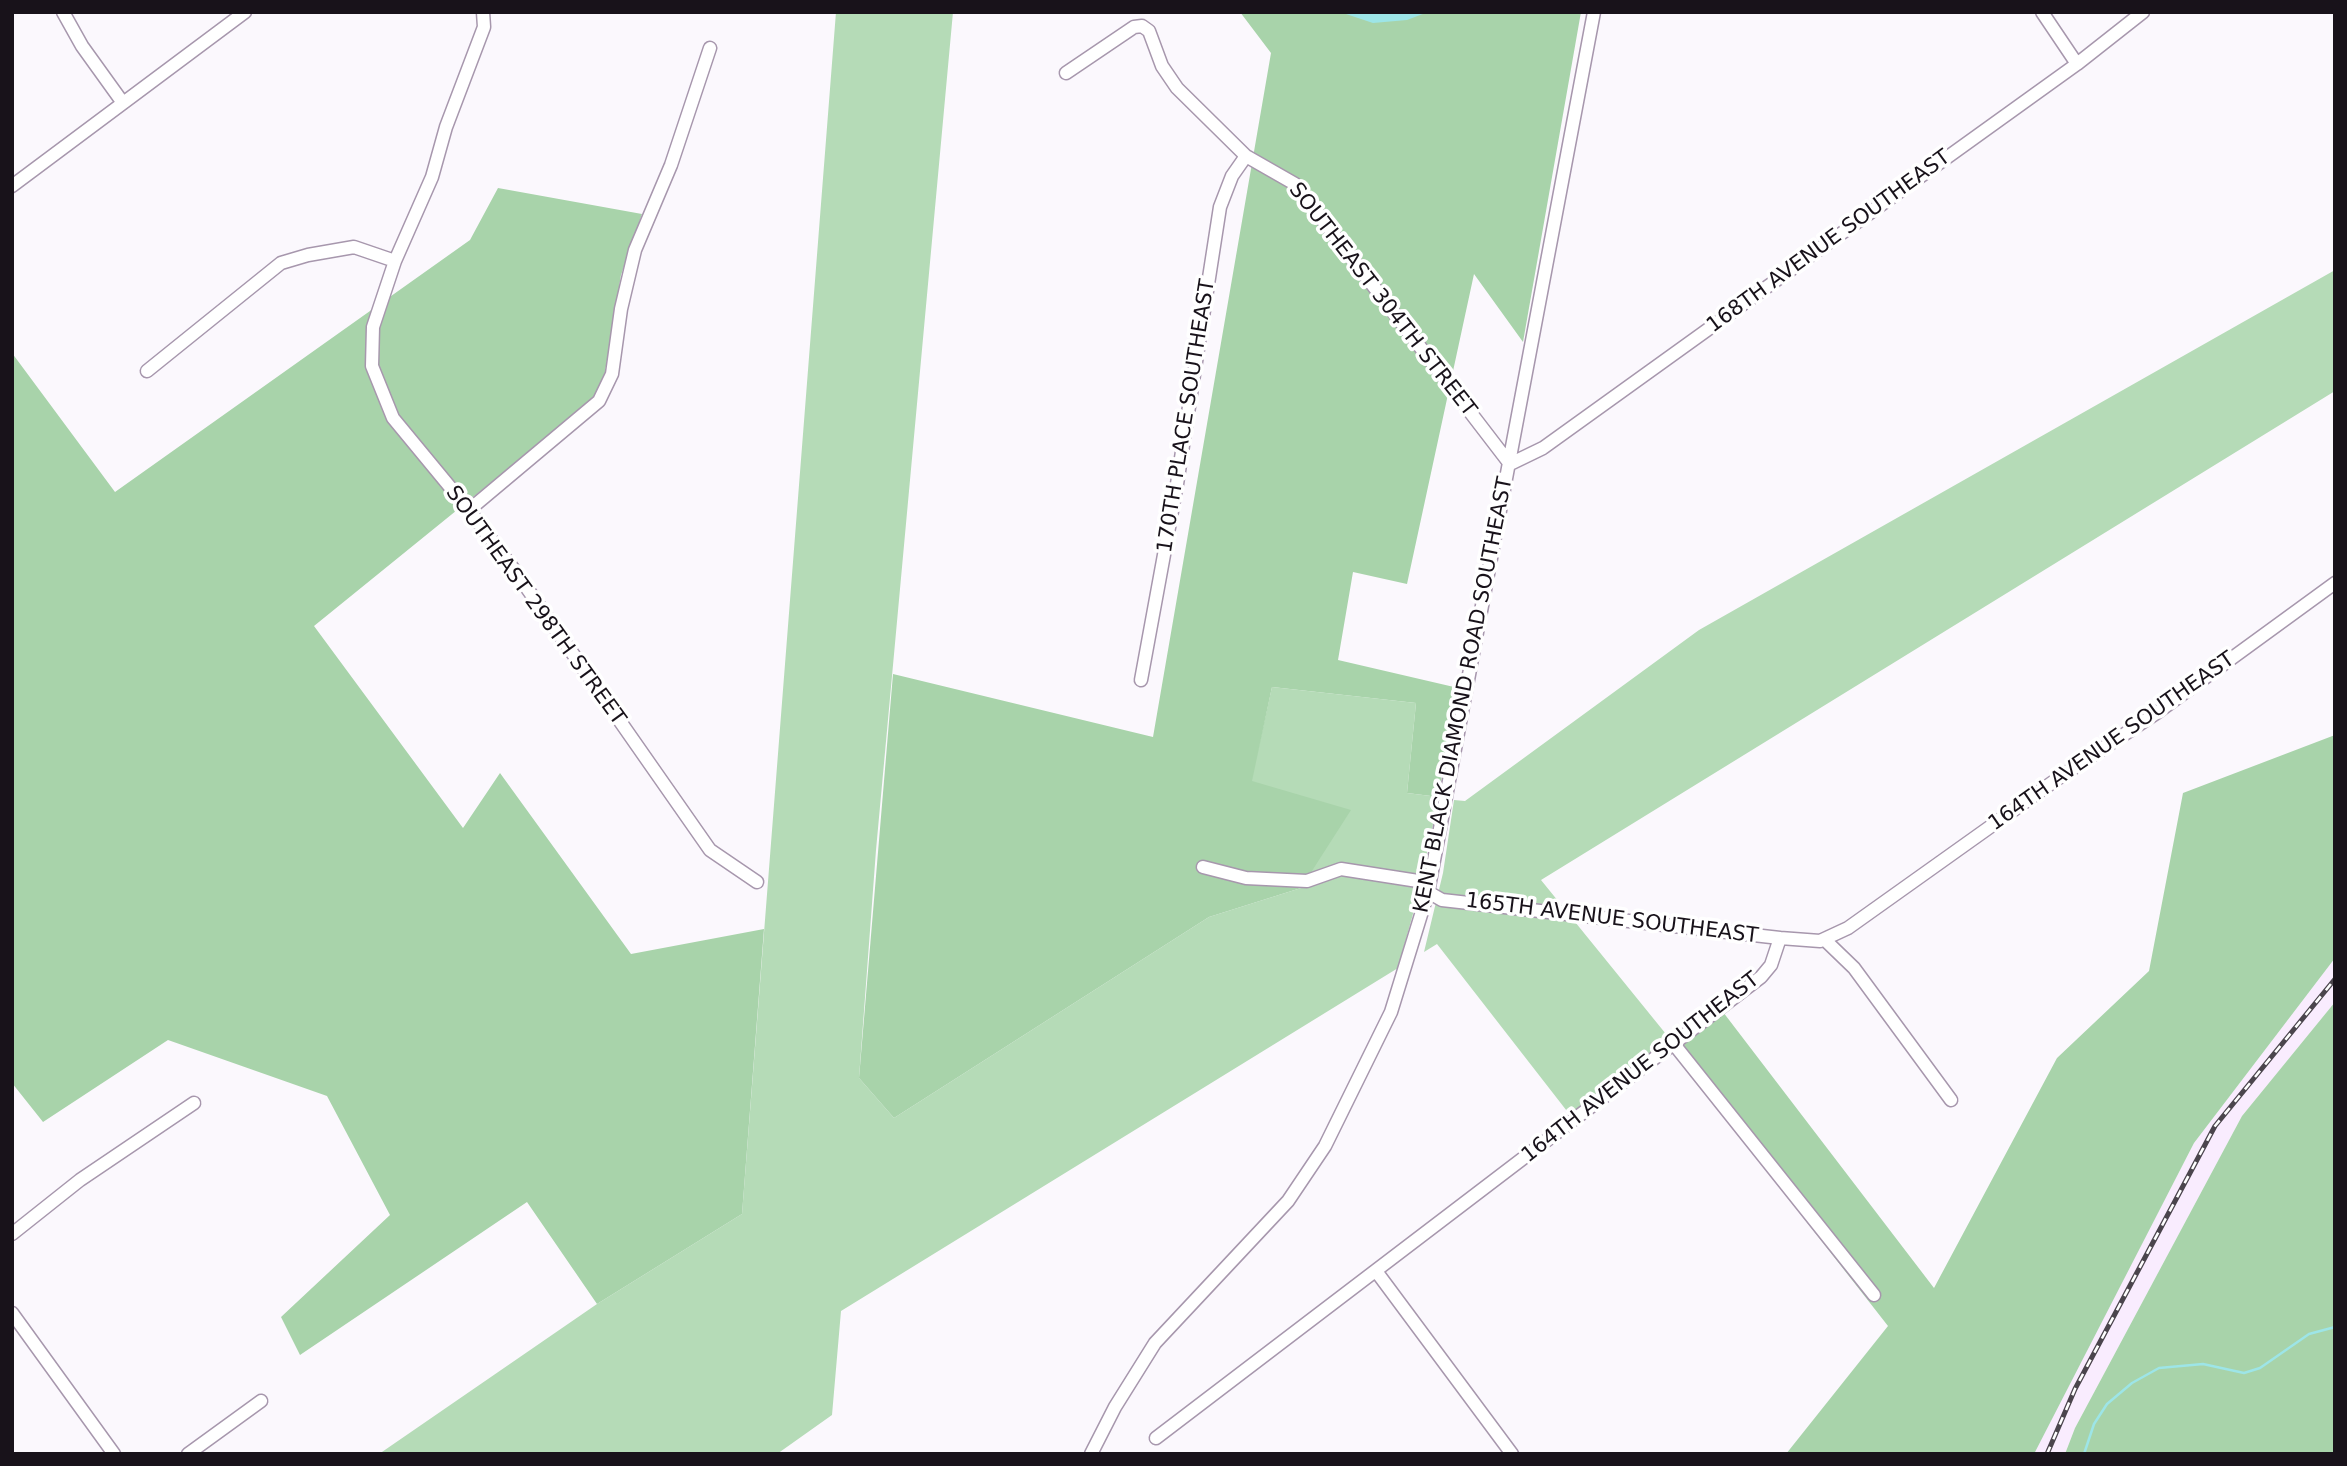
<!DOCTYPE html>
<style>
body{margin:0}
#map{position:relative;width:2347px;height:1466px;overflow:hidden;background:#fbf8fd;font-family:"DejaVu Sans",sans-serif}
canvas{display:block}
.frame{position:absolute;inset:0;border:14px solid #18121a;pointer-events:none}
</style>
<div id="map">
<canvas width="2347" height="1466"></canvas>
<div class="frame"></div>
</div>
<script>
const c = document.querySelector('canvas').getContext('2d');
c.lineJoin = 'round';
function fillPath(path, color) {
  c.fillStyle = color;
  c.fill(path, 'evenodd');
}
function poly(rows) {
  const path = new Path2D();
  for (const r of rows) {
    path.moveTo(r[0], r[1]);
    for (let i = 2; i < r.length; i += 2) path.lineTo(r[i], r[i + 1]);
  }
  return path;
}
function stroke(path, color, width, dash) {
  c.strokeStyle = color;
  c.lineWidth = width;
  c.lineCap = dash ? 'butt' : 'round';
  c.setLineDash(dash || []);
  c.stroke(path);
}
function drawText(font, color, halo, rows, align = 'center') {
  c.font = font + ' "DejaVu Sans",sans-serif';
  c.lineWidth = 7;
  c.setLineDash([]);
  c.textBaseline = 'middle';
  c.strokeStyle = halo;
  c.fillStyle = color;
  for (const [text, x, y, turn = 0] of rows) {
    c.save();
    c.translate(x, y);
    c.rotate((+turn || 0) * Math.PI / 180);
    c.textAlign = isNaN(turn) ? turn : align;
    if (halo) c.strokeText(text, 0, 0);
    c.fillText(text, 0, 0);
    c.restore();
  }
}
fillPath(poly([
 [2335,958,2335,1002,2242,1116,2075,1428,2065,1454,2032,1454,2194,1143]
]), '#f9ecfe');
fillPath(poly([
 [836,12,953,12,876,850,859,1078,894,1118,1209,917,1301,888,1251,781,1272,687,1416,703,1407,793,1439,797,1416,903,1398,968,841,1311,832,1415,777,1454,379,1454,597,1304,742,1214],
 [2335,270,2335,391,1541,880,1670,1039,1570,1115,1437,944,1424,952,1443,873,1454,800,1465,801,1699,630]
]), '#b5dbb7');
fillPath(poly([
 [1240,12,1581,12,1523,342,1474,274,1407,584,1353,572,1338,660,1454,687,1439,797,1407,793,1416,703,1272,687,1252,781,1351,810,1301,888,1209,917,894,1118,859,1078,893,674,1153,737,1271,53],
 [498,188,642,214,621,275,603,384,594,399,314,626,463,828,500,773,631,954,764,929,742,1214,597,1304,527,1202,300,1355,281,1317,390,1215,327,1096,168,1040,43,1122,12,1083,12,353,115,492,470,240],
 [2335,735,2335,958,2194,1143,2034,1454,1786,1454,1888,1326,1672,1050,1723,1012,1934,1288,2057,1058,2149,971,2183,793],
 [2335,1002,2335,1454,2065,1454,2075,1428,2242,1116]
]), '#a8d3aa');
fillPath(poly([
 [1340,12,1428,12,1407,20,1373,23]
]), '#9de5e7');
stroke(poly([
 [2084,1454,2094,1424,2107,1404,2132,1383,2159,1368,2203,1364,2244,1373,2260,1368,2309,1334,2335,1327]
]), '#9de5e7', 2.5);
const minor = poly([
 [63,12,82,46,123,103],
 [483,12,484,27,446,127,432,177,395,261,373,327,372,366,393,418,469,510,515,571,710,850,757,882],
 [2042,12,2077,64],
 [1066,73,1134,27,1142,26,1149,31,1162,66,1177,88,1246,156,1295,184,1510,464,1543,448,2077,64,2143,12],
 [12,186,245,12],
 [147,371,281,263,308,255,354,247,395,261],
 [469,510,599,401,612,374,621,309,635,250,671,165,710,48],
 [1141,680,1177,484,1220,207,1232,176,1246,156],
 [1203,867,1246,878,1307,881,1341,869,1418,881,1428,892,1442,900,1780,938],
 [1825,940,1854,968,1951,1100],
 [1673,1043,1874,1295],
 [12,1234,80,1180,194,1103],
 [1376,1271,1512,1454],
 [12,1313,114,1454],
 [1156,1438,1761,977,1771,965,1780,938,1820,941,1848,928,2060,777,2158,712,2335,583],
 [188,1454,261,1401],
 [1091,1454,1115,1407,1155,1343,1288,1201,1325,1146,1391,1012,1428,892,1594,12]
]);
stroke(minor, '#a797ad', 15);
stroke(minor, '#fff', 12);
const rail = poly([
 [2047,1454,2075,1389,2215,1126,2335,979]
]);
stroke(rail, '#4b454d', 5);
stroke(rail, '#fff', 2.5, [8]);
drawText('21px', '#18121a', '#fff', [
 ["168TH AVENUE SOUTHEAST",1829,242,-36],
 ["SOUTHEAST 304TH STREET",1382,300,52],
 ["170TH PLACE SOUTHEAST",1187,416,-81],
 ["SOUTHEAST 298TH STREET",535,606,54],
 ["KENT BLACK DIAMOND ROAD SOUTHEAST",1464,695,-79],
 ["164TH AVENUE SOUTHEAST",2112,742,-35],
 ["165TH AVENUE SOUTHEAST",1612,919,7],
 ["164TH AVENUE SOUTHEAST",1641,1068,-38]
]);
</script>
